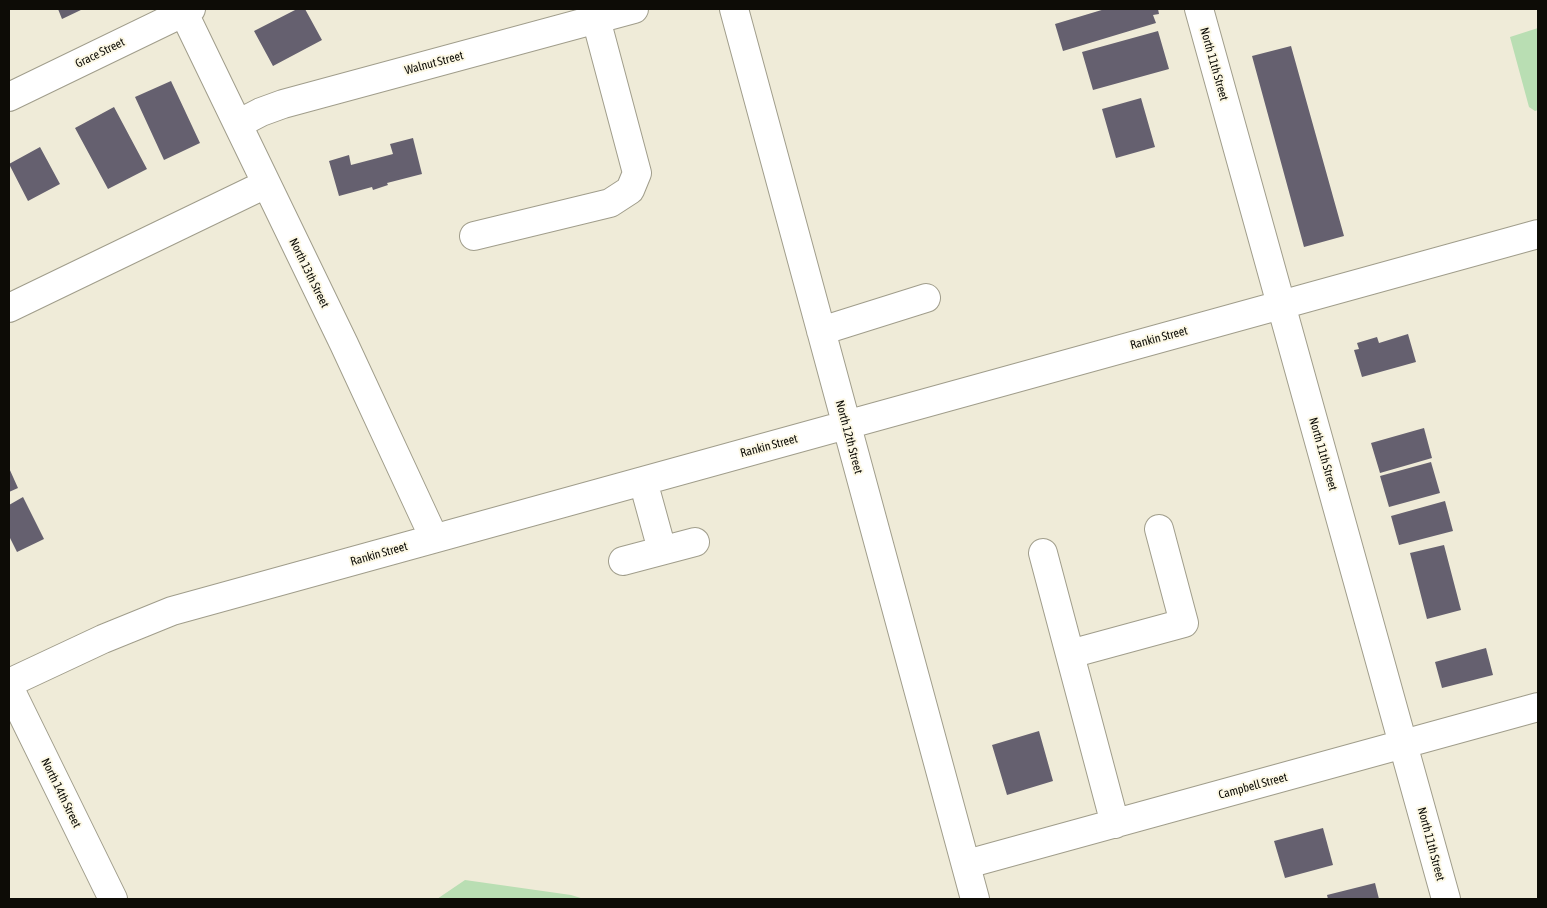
<!DOCTYPE html>
<style>
body{margin:0}
#map{position:relative;width:1547px;height:908px;overflow:hidden;background:#efebd8;font-family:"Asap Condensed",sans-serif}
canvas{display:block}
.frame{position:absolute;inset:0;border:10px solid #0d0c06;pointer-events:none}
</style>
<div id="map">
<canvas width="1547" height="908"></canvas>
<div class="frame"></div>
</div>
<script>
const c = document.querySelector('canvas').getContext('2d');
c.lineJoin = 'round';
function fillPath(path, color) {
  c.fillStyle = color;
  c.fill(path, 'evenodd');
}
function poly(rows) {
  const path = new Path2D();
  for (const r of rows) {
    path.moveTo(r[0], r[1]);
    for (let i = 2; i < r.length; i += 2) path.lineTo(r[i], r[i + 1]);
  }
  return path;
}
function stroke(path, color, width, dash) {
  c.strokeStyle = color;
  c.lineWidth = width;
  c.lineCap = dash ? 'butt' : 'round';
  c.setLineDash(dash || []);
  c.stroke(path);
}
function drawText(font, color, halo, rows, align = 'center') {
  c.font = font + ' "Asap Condensed",sans-serif';
  c.lineWidth = 4;
  c.setLineDash([]);
  c.textBaseline = 'middle';
  c.strokeStyle = halo;
  c.fillStyle = color;
  for (const [text, x, y, turn = 0] of rows) {
    c.save();
    c.translate(x, y);
    c.rotate((+turn || 0) * Math.PI / 180);
    c.textAlign = isNaN(turn) ? turn : align;
    if (halo) c.strokeText(text, 0, 0);
    c.fillText(text, 0, 0);
    c.restore();
  }
}
fillPath(poly([
 [1538,28,1538,110,1535,111,1529,107,1510,37],
 [465,880,571,895,584,899,437,899]
]), '#b9deb3');
fillPath(poly([
 [58,9,83,9,62,19],
 [297,9,305,9,322,40,273,66,254,31],
 [1105,9,1158,9,1159,14,1153,15,1156,23,1063,51,1055,24],
 [1158,31,1169,69,1093,90,1082,52],
 [1291,46,1344,236,1304,247,1252,56],
 [171,81,200,143,164,160,135,97],
 [1141,98,1155,147,1116,158,1102,109],
 [114,107,147,169,108,189,75,128],
 [413,138,422,174,387,183,388,185,373,190,372,187,339,196,329,161,349,155,351,165,393,154,390,144],
 [40,147,60,184,28,201,9,164],
 [1408,334,1416,362,1362,377,1354,350,1359,349,1357,343,1377,337,1379,343],
 [1424,428,1432,458,1380,473,1371,443],
 [1431,462,1440,493,1389,507,1380,476],
 [9,468,18,488,9,492],
 [23,497,44,539,17,552,9,536,9,505],
 [1445,501,1453,531,1399,545,1391,516],
 [1444,545,1461,610,1427,619,1410,553],
 [1486,648,1493,675,1442,688,1435,662],
 [1039,731,1053,781,1007,795,992,745],
 [1323,828,1333,865,1285,878,1274,841],
 [1375,883,1379,899,1328,899,1327,895]
]), '#65606f');
const minor = poly([
 [182,9,344,344,434,538],
 [734,9,975,899],
 [1199,9,1446,899],
 [9,97,191,9],
 [238,124,261,112,283,104,634,9],
 [474,236,610,203,630,190,637,173,596,19],
 [9,308,266,184],
 [821,331,926,298],
 [643,481,662,550],
 [1043,553,1115,824],
 [623,561,695,542],
 [1070,654,1184,623,1159,529],
 [9,683,103,639,172,611,1538,234],
 [9,687,113,899],
 [967,864,1538,707]
]);
stroke(minor, '#a09d8b', 30);
stroke(minor, '#fff', 28);
drawText('12px', '#0d0c06', '#fcf8e5', [
 ["Grace Street",100,53,-26],
 ["Walnut Street",434,63,-15],
 ["North 11th Street",1214,64,74],
 ["North 13th Street",309,273,64],
 ["Rankin Street",1159,338,-15],
 ["North 12th Street",849,437,75],
 ["Rankin Street",769,446,-15],
 ["North 11th Street",1323,454,74],
 ["Rankin Street",379,554,-16],
 ["Campbell Street",1253,786,-15],
 ["North 14th Street",61,793,64],
 ["North 11th Street",1431,844,75]
]);
</script>
